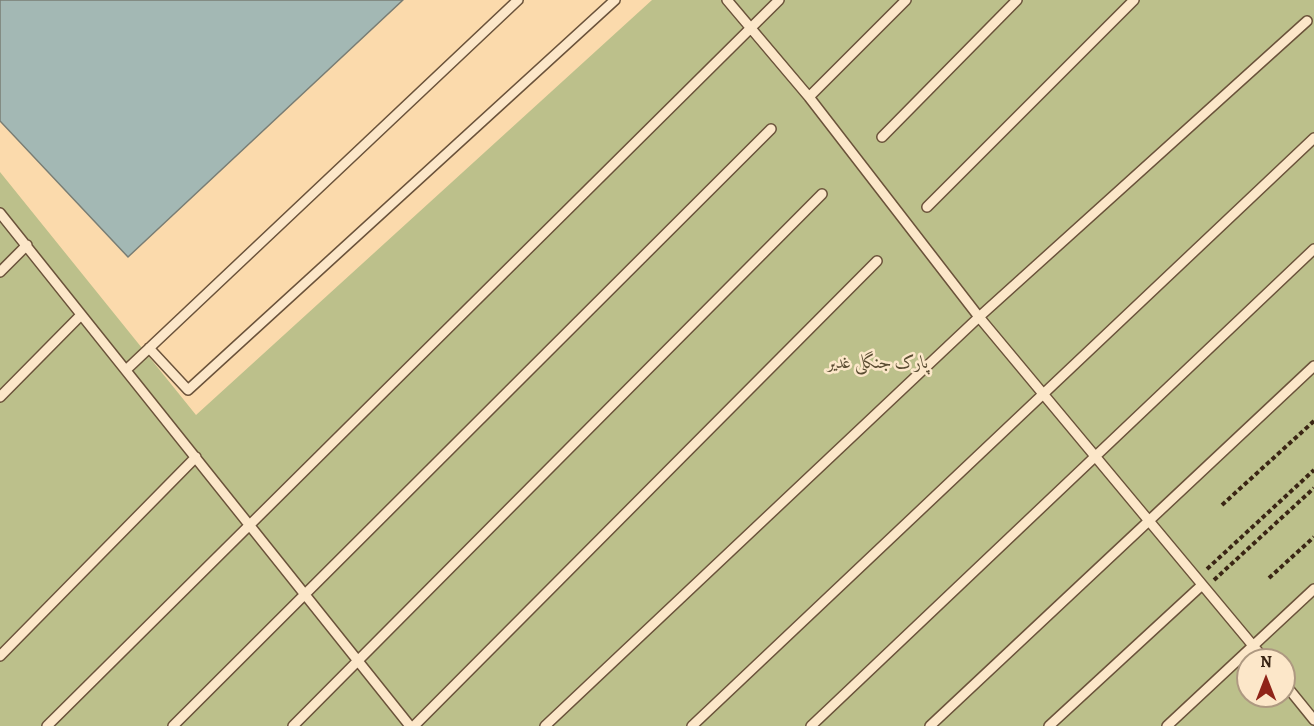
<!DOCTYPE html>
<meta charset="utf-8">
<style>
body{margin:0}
#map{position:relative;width:1314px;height:726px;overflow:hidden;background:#fbdaac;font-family:Alegreya,serif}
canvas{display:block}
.north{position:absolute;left:1236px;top:648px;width:60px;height:60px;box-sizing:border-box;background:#fce7c9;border:2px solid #ae9981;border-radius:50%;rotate:0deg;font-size:16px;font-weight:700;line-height:24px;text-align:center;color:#3a2514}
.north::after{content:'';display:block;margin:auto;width:21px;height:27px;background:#8f2418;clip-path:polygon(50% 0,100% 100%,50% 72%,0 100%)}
</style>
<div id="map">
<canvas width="1314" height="726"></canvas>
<div class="north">N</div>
</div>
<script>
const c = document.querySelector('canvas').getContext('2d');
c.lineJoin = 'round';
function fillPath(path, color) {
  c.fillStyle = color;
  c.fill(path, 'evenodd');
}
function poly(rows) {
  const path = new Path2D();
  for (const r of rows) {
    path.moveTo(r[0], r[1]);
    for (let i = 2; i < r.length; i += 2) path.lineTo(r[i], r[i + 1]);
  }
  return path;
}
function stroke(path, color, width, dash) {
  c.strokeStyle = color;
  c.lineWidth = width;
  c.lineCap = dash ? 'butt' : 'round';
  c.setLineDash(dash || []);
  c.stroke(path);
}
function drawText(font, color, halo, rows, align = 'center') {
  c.font = font + ' Alegreya,Amiri,serif';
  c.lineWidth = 5;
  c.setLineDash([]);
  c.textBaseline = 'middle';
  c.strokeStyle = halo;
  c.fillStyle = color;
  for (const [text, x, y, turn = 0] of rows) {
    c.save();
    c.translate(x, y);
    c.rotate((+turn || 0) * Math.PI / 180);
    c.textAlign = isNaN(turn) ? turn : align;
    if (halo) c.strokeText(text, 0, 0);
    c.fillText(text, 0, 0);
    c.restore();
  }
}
fillPath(poly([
 [652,0,1314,0,1314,726,0,726,0,172,196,415],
 [1248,660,1284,660,1284,696,1248,696]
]), '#bcc08b');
const water = poly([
 [0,0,403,0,128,257,0,121,0,0]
]);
fillPath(water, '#a3b8b4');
stroke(water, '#797d74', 1.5);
const service = poly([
 [727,0,809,97,979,317,1265,660],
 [809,97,906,0],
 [882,137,1017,0],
 [927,207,1134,0],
 [0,213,410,726],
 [0,272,27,245],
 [149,348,188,390,615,0],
 [126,370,518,0],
 [0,397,81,315],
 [0,656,196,457],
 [1284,683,1314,720],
 [47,726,779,0],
 [173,726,771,129],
 [293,726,822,194],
 [414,726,877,261],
 [545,726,979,317,1307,21],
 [692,726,1314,138],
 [811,726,1314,249],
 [930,726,1314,366],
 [1049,726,1202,585],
 [1167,726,1314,589]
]);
stroke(service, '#6a523a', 12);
stroke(poly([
 [1222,505,1314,421],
 [1207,569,1314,470],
 [1269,578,1314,537],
 [1214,580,1314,488]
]), '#3a2514', 4, [4.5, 3]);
stroke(service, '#fce7c9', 9);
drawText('italic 18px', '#5a4c32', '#fce7c9', [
 ["پارک جنگلی غدیر",878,364]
]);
</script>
